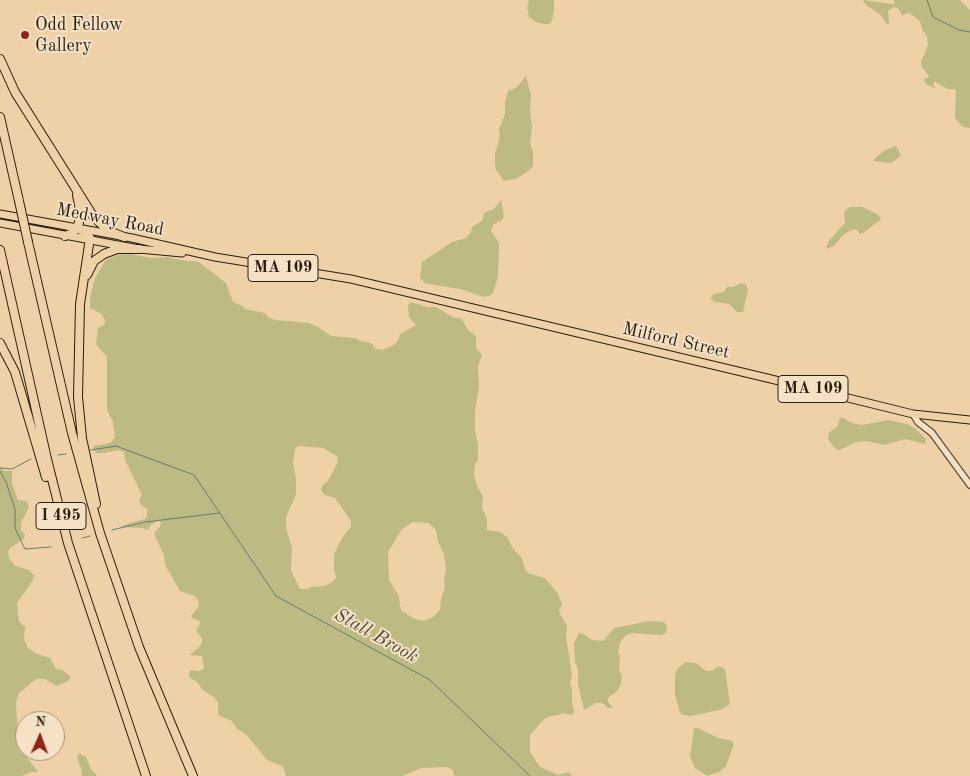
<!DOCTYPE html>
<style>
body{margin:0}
#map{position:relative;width:970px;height:776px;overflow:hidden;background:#efd1a7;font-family:"Old Standard TT",serif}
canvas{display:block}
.north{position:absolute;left:15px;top:711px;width:50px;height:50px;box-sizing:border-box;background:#f5e1c6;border:1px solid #a3937d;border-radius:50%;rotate:2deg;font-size:14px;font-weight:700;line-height:20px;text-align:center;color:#291e10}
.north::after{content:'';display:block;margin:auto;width:18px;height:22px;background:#8f2418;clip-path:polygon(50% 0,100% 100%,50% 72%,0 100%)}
</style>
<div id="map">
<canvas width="970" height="776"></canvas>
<div class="north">N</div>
</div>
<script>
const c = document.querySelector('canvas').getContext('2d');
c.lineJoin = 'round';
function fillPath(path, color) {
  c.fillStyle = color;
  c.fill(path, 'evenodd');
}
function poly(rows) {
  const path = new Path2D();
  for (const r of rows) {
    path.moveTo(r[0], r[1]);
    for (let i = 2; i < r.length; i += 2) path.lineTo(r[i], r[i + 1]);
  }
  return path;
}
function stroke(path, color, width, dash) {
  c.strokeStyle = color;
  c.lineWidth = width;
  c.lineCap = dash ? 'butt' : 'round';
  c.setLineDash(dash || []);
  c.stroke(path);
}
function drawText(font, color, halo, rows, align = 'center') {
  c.font = font + ' "Old Standard TT",serif';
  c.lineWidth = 4;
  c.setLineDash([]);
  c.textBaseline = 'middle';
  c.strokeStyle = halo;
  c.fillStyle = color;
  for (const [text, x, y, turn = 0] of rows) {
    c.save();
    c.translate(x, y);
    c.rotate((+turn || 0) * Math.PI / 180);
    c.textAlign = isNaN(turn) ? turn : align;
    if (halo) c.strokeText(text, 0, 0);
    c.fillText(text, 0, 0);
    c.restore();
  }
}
fillPath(poly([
 [529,0,554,0,554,11,552,21,549,24,544,24,536,22,529,17,527,8],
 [863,0,892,4,895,3,894,0,960,0,970,10,970,128,963,127,955,118,956,91,955,89,948,89,935,82,933,83,935,88,934,88,926,84,924,80,924,79,928,78,929,76,922,67,921,62,928,45,927,37,922,29,920,21,909,13,902,15,898,8,894,7,888,11,889,24,886,24,881,15,866,5],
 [526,76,531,95,530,110,532,127,530,144,533,152,533,166,527,172,516,179,504,181,496,170,495,165,495,153,500,137,499,129,505,114,505,103,508,91,516,88],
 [896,146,901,155,897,159,891,163,874,161,874,159,885,150],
 [501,200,504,216,502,220,493,225,491,231,499,243,499,250,498,277,493,293,489,296,484,297,460,289,424,283,422,280,420,278,422,262,452,242,466,238,471,232,472,227,483,220,484,213,494,209],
 [850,207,862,207,877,214,881,218,880,220,863,233,860,234,856,229,849,231,842,236,834,246,826,249,828,242,845,223,844,212],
 [130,254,152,258,167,257,181,260,199,262,226,283,232,300,235,303,243,306,245,309,265,313,269,318,277,320,308,323,318,327,331,336,354,338,361,341,371,343,376,349,382,350,394,345,398,340,400,334,416,325,409,317,408,305,411,302,427,307,436,307,454,318,461,318,468,330,476,336,476,348,482,355,478,366,479,386,475,411,475,431,478,445,478,460,475,464,474,475,477,486,483,497,482,508,487,519,487,530,500,532,507,537,514,550,521,557,526,571,530,574,545,578,558,594,562,604,559,610,560,614,567,626,566,636,572,675,570,683,572,689,572,703,574,712,572,715,562,713,559,715,550,716,543,720,530,735,530,752,540,767,559,775,569,772,572,776,454,776,453,770,447,767,422,768,402,776,286,776,283,766,267,760,246,734,237,729,232,721,218,715,218,703,215,698,203,690,197,682,189,677,190,670,200,671,204,668,202,656,189,655,196,650,202,643,202,639,196,630,199,626,200,621,192,618,191,616,199,606,198,600,195,596,180,591,165,565,164,555,155,536,155,532,160,527,161,522,158,521,151,525,148,530,143,528,119,527,132,522,145,519,147,517,147,509,140,504,139,500,142,495,125,460,124,452,118,450,104,453,96,453,93,449,94,446,110,443,115,438,113,422,107,410,107,357,96,344,98,328,104,325,105,321,102,314,90,308,90,297,95,278,105,261,117,255],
 [298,446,323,448,337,456,338,462,328,481,323,485,321,490,325,495,335,498,351,521,351,527,342,538,334,554,334,568,336,578,331,583,324,586,311,587,307,589,300,589,291,570,292,548,286,527,286,517,296,494,296,478,293,463,295,449],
 [413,522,429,523,436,530,438,542,444,554,446,569,444,580,445,587,441,599,440,610,433,617,424,621,415,619,402,611,400,606,399,596,389,580,388,552,402,529],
 [741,283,745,284,748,289,743,312,737,312,729,304,715,302,710,298,714,294,724,292,727,287,733,287],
 [842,417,852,423,862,425,888,420,907,424,915,428,926,439,925,444,905,439,885,445,866,441,856,442,840,450,837,450,833,446,828,439,829,433,838,426,839,420],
 [0,467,4,471,12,471,12,484,18,500,27,501,29,507,21,523,21,530,25,534,24,539,10,548,8,552,9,558,15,566,29,570,34,575,33,580,17,603,19,621,25,627,24,639,28,648,37,654,50,658,56,669,62,670,71,677,68,681,57,686,45,679,36,679,19,693,16,702,17,723,21,742,26,756,38,772,32,772,22,776,0,776],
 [649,621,664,622,667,626,666,633,662,635,631,633,625,636,620,643,618,652,620,656,619,670,622,676,621,684,617,691,608,698,608,702,613,708,608,708,602,703,596,703,584,710,578,684,578,669,575,663,574,643,579,633,584,634,592,640,603,641,614,628],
 [686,662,696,663,706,671,712,671,719,666,725,669,730,704,723,709,691,716,683,715,680,712,675,695,675,674,679,667],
 [694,728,698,728,718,738,732,741,734,744,726,766,719,772,707,776,695,768,690,757],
 [79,753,86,757,91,769,97,776,82,776,81,768,77,757]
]), '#bdba84');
stroke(poly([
 [927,0,933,17,959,30,970,32],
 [91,450,116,446,194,475,276,596,430,680,530,776],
 [58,455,66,454],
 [0,468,12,469,31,459],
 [0,471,6,482,15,509,15,528,25,549,51,547],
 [112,530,145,522,220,513],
 [82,538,90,536]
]), '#6d7a6d', 1);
const tertiary = poly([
 [913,414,918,422,932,433,970,485]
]);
const primary = poly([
 [0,214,132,238,215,257,351,279,767,378,913,414,970,420],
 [0,223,139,249,182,253]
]);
const motorway = poly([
 [0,59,15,92,93,216,107,230,124,237],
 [0,117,19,201],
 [77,228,86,233,90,238,80,304,78,397,82,438,96,504],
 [65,236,73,233,79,223,80,210,77,195],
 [28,242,72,433,100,533,139,647,193,776],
 [0,250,47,459,68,543,146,776],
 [87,275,94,261,104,254,117,249,139,249],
 [0,343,15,372,46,477]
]);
stroke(tertiary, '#5a4b36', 8);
stroke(primary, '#291e10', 9);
stroke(motorway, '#291e10', 10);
stroke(tertiary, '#f5e1c6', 5.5);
stroke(primary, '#efd1a7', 7);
stroke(motorway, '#efd1a7', 8);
const motorwayBridge = poly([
 [19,201,28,242]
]);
stroke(motorwayBridge, '#291e10', 10, []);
stroke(motorwayBridge, '#efd1a7', 8);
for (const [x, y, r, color] of [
 [25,35,5,"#8f2418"]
]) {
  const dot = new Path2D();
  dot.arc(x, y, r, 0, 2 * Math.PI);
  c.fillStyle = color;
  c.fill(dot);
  stroke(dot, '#f5e1c6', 2);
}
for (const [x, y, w] of [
 [283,268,70],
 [813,389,70],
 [61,516,50]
]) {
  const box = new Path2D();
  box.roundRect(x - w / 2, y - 13.5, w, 27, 4);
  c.fillStyle = '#f5e1c6';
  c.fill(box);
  stroke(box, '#291e10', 1);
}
drawText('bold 16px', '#291e10', null, [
 ["MA 109",283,268],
 ["MA 109",813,389],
 ["I 495",61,516]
]);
drawText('18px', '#291e10', '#f5e1c6', [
 ["Odd Fellow",35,25],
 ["Gallery",35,46]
], 'left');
drawText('18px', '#291e10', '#f5e1c6', [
 ["Medway Road",110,220,11],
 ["Milford Street",676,341,13]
]);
drawText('italic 19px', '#4b4c3e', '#f5e1c6', [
 ["Stall Brook",376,636,29]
]);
</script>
